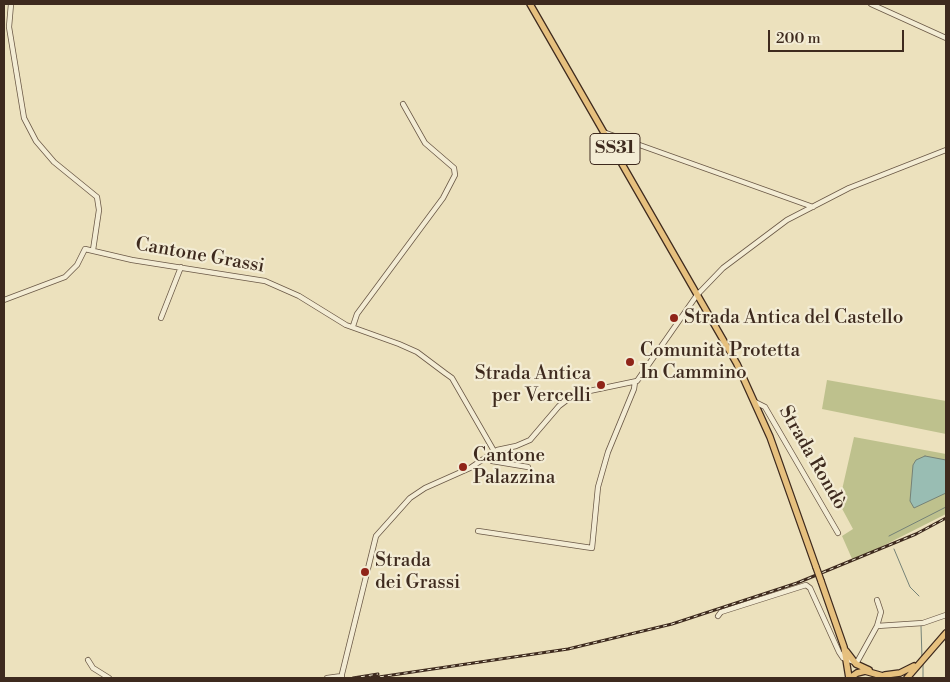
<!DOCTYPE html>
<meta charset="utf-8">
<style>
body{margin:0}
#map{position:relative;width:950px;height:682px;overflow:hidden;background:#ece1bd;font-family:"Libre Bodoni",serif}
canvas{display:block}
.frame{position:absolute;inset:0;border:5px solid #3e2a1e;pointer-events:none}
.scale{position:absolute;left:768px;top:30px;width:136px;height:22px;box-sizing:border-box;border:2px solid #3e2a1e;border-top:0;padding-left:6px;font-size:15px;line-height:18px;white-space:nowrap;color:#3e2a1e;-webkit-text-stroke:4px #f3ecd4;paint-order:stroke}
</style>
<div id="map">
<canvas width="950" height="682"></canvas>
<div class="frame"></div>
<div class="scale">200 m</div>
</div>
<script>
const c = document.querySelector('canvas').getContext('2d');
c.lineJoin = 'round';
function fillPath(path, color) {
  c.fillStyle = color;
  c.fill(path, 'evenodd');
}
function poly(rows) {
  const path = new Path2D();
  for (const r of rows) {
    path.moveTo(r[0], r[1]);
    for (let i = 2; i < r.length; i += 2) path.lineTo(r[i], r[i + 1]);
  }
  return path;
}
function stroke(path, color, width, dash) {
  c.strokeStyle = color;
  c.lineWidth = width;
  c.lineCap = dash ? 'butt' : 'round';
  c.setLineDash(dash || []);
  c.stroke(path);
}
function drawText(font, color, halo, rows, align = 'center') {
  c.font = font + ' "Libre Bodoni",serif';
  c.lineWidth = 4.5;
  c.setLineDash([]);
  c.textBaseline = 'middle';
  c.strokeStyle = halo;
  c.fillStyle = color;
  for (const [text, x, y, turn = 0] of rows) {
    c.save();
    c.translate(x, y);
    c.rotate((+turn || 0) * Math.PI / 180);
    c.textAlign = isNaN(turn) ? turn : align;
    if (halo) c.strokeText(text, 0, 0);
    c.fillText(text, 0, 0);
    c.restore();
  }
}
fillPath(poly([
 [827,380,946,401,946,434,822,409],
 [854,437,946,454,946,514,853,561,842,536,853,529,839,503]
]), '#bec18d');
const water = poly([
 [925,456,946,460,946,493,914,508,910,501,913,465,916,460,925,456]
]);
fillPath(water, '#99bdb3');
stroke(water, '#758277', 1);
stroke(poly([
 [889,536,946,507],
 [894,549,910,587,919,596],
 [921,626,922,658],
 [923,664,923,678]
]), '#758277', 1);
const minor = poly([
 [11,4,9,27,24,118,36,141,54,162,97,197,99,210,93,250],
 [871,4,946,38],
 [606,133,813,207],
 [4,300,65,277,77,265,85,249,132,260,265,281,299,296,346,325,399,344,417,352,445,373,452,378,494,451],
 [161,318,181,267],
 [353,326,357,314,443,198,455,175,454,168,425,143,403,104],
 [755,402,765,407,838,533],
 [487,457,492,461,528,467],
 [478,531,592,548,598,487,608,452,634,389,635,382],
 [718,616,721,612,806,585,810,588,839,652,843,658,854,662],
 [877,626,881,612,877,600],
 [88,660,93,668,109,678],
 [856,664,877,626,923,623,946,615],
 [327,678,342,676],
 [341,678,376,536,410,498,425,488,470,468,497,450,516,446,530,440,559,406,575,394,637,381,697,295,723,268,787,220,849,188,946,150]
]);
const major = poly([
 [530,4,737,364,770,437,816,567],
 [821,581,844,647,849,678],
 [846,651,856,664,869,670],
 [885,675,900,673,914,666],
 [850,678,857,673,865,671,890,678],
 [907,678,946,633]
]);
stroke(minor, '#6a5846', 6);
stroke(major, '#3e2a1e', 8);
stroke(minor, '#f3ecd4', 4.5);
stroke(major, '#e6c07e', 5.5);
const rail = poly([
 [353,678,378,674],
 [372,678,568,649,672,624,797,583,916,534,946,518]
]);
stroke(rail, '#3e2a1e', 3);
stroke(rail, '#f3ecd4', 1, [4]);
const majorBridge = poly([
 [816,567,821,581]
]);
stroke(majorBridge, '#3e2a1e', 8, []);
stroke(majorBridge, '#e6c07e', 5.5);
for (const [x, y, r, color] of [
 [674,318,5,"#8f2418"],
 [630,362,5,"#8f2418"],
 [601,385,5,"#8f2418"],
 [463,467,5,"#8f2418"],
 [365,572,5,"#8f2418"]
]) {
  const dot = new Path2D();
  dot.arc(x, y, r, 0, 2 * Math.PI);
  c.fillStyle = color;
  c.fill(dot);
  stroke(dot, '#f3ecd4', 2);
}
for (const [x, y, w] of [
 [615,149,50]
]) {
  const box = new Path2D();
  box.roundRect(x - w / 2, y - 15.5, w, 31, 4);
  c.fillStyle = '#f3ecd4';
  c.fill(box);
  stroke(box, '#3e2a1e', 1);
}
drawText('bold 18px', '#3e2a1e', null, [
 ["SS31",615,149]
]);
drawText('19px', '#3e2a1e', '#f3ecd4', [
 ["Cantone Grassi",200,256,10],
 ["Strada Rondò",812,458,60]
]);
drawText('19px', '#3e2a1e', '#f3ecd4', [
 ["Strada Antica del Castello",684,318],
 ["Comunità Protetta",640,351],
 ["In Cammino",640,373],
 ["Strada Antica",591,374,"right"],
 ["per Vercelli",591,396,"right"],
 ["Cantone",473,456],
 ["Palazzina",473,478],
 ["Strada",375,561],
 ["dei Grassi",375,583]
], 'left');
</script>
